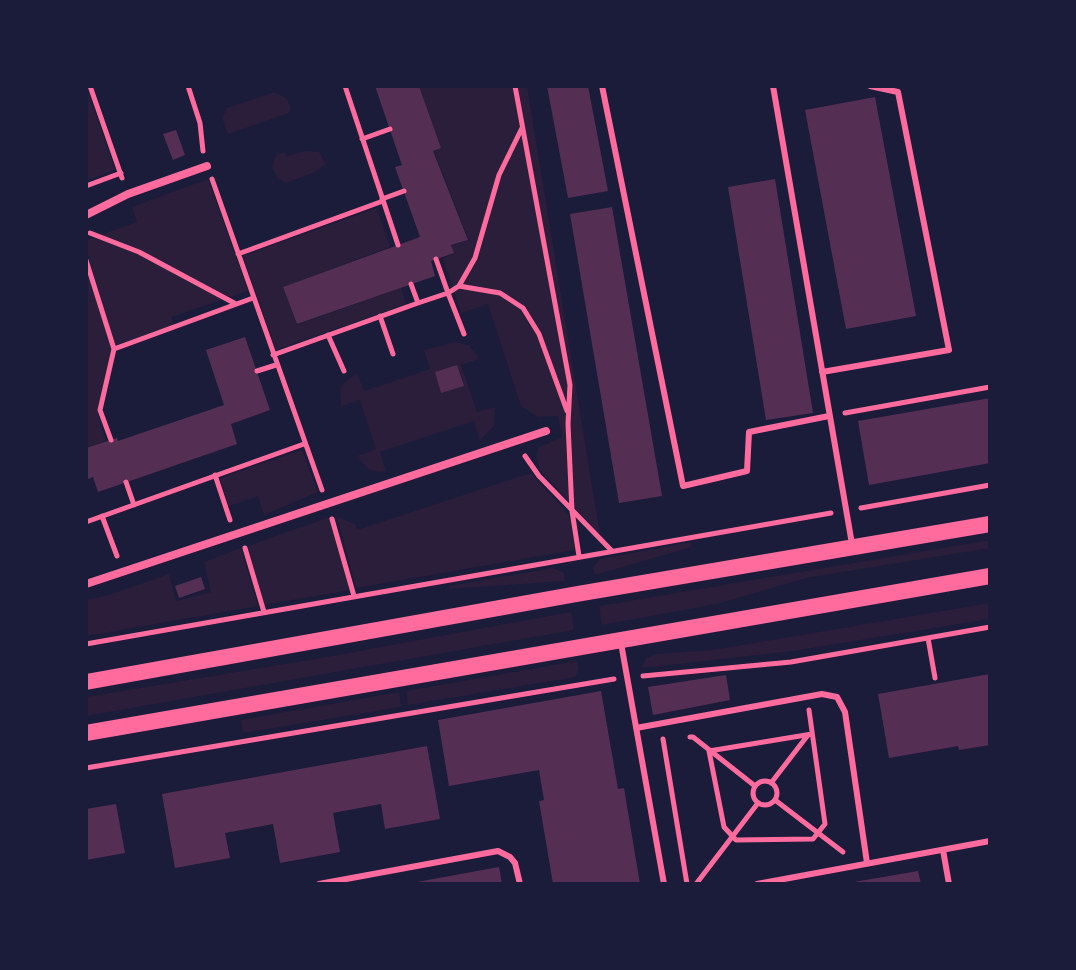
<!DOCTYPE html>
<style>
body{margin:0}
#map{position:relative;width:1076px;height:970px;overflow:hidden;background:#1b1b3a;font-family:"Archivo Narrow",sans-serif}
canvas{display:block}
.frame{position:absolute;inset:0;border:88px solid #1b1b3a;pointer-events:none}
</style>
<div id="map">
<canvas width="1076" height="970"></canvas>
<div class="frame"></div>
</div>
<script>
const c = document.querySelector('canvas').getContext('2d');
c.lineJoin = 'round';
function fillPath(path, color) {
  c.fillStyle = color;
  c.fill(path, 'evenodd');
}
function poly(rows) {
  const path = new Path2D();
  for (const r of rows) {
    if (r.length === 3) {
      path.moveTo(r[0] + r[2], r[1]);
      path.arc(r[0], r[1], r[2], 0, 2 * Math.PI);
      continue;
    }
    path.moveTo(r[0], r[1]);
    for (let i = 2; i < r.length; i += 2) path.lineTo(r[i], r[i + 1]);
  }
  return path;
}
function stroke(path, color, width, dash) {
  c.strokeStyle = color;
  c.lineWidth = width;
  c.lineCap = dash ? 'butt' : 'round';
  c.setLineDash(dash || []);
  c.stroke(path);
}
fillPath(poly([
 [86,86,115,170,86,181],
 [419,86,527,86,600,535,540,470,536,455,539,447,562,437,558,416,538,417,521,406,488,304,461,313,443,258,454,254,451,246,469,240,434,151,441,148],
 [275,92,287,99,291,108,289,113,228,134,222,118,227,108],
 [306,151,319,152,326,164,315,172,286,183,278,179,272,168,276,155,285,152,287,156],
 [208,179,248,291,171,317,174,325,115,346,86,248,86,240,137,222,132,207],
 [377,208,390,247,283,287,297,325,401,288,406,304,276,350,243,256],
 [86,269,112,350,97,412,106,441,86,448],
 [455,342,470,346,479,359,461,365,477,412,495,407,494,426,480,440,474,421,380,452,386,471,379,472,368,469,357,456,376,449,360,400,341,406,340,390,343,384,357,373,364,391,430,369,424,350],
 [302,450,318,492,264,515,258,496,229,506,220,478],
 [531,473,569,515,575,550,356,588,337,517,355,524,357,530],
 [329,517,350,590,264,605,248,546],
 [990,540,990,548,806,578,717,604,602,625,599,606],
 [691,542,692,547,595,575,593,567,600,559],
 [241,548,258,606,86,636,86,600,109,595,169,574,176,601,211,592,204,562],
 [553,568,564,573,565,581,450,589,449,586],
 [990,603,990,619,793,651,642,668,646,658,657,654,713,650],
 [571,612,574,630,86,716,86,697,321,658],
 [577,661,579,669,575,677,408,705,406,691],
 [399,692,401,707,243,733,241,720]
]), '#2a1e3b');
fillPath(poly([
 [375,86,419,86,441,148,433,151,468,240,451,245,454,253,431,261,435,276,297,324,283,287,420,237,395,167,402,165],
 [547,86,588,86,608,191,568,198],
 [875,97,916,316,846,329,805,110],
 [176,130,185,155,173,160,163,134],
 [775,179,813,413,766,420,728,187],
 [612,207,662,496,619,503,570,214],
 [245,337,270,410,231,424,237,444,98,492,93,477,86,480,86,448,117,438,118,441,224,405,206,350],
 [457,365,464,386,441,393,435,372],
 [990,398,990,463,869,485,858,421],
 [201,577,205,589,179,598,175,586],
 [990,674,990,745,959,750,958,746,889,758,878,694],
 [726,675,730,700,653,715,648,687],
 [601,691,618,789,624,788,640,884,553,884,539,801,544,800,539,770,449,786,438,720],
 [427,746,440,819,385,829,381,804,333,813,340,852,280,863,273,824,225,833,230,858,175,868,162,794],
 [116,804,125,853,86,860,86,809],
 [499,867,502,884,417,884,417,882],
 [918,871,921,884,854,884,854,882]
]), '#542f53');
stroke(poly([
 [90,86,122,178],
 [188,86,200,123,203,151],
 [345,86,398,245],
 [515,86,570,385,568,424,572,511,579,556],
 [362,139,390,129],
 [212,179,322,490],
 [86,186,121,173],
 [382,199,404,191],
 [90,233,139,252,236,304],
 [238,254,383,201],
 [436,259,448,293,459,286,475,258,499,175,522,128],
 [86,260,114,349,100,410,111,440],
 [459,286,500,293,523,308,539,334,567,411],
 [418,303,448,293,464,334],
 [380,316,393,354],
 [328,335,344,371],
 [114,349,253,298],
 [273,355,418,303,411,284],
 [257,371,276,365],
 [845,413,990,387],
 [525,456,539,476,611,550],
 [215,475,230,520],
 [126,482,134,505],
 [861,508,990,485],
 [102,516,117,556],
 [332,519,354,596],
 [86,522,304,444],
 [245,548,264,612],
 [928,638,935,678],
 [86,644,831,513],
 [643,676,791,662,990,627],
 [809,710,825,824,813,839,736,840,724,827,709,751,812,734],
 [690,737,693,737,755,786],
 [663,739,687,884],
 [86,768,614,679],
 [765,793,12],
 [771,783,808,735],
 [775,800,843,852],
 [696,884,758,803]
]), '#ff6b9d', 5);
stroke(poly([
 [602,86,683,486,747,471,749,432,829,416],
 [773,86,852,544],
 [822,372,949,350,898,92,870,86],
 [621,643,664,884],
 [636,728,822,694,837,697,845,712,867,863],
 [943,850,949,884],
 [319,884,498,851,510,857,515,863,520,884],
 [757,884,990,841]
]), '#ff6b9d', 6);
stroke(poly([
 [86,215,128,194,207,166],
 [86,584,546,431]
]), '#ff6b9d', 8);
stroke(poly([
 [86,682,577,594,990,524],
 [86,733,990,576]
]), '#ff6b9d', 16);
</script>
